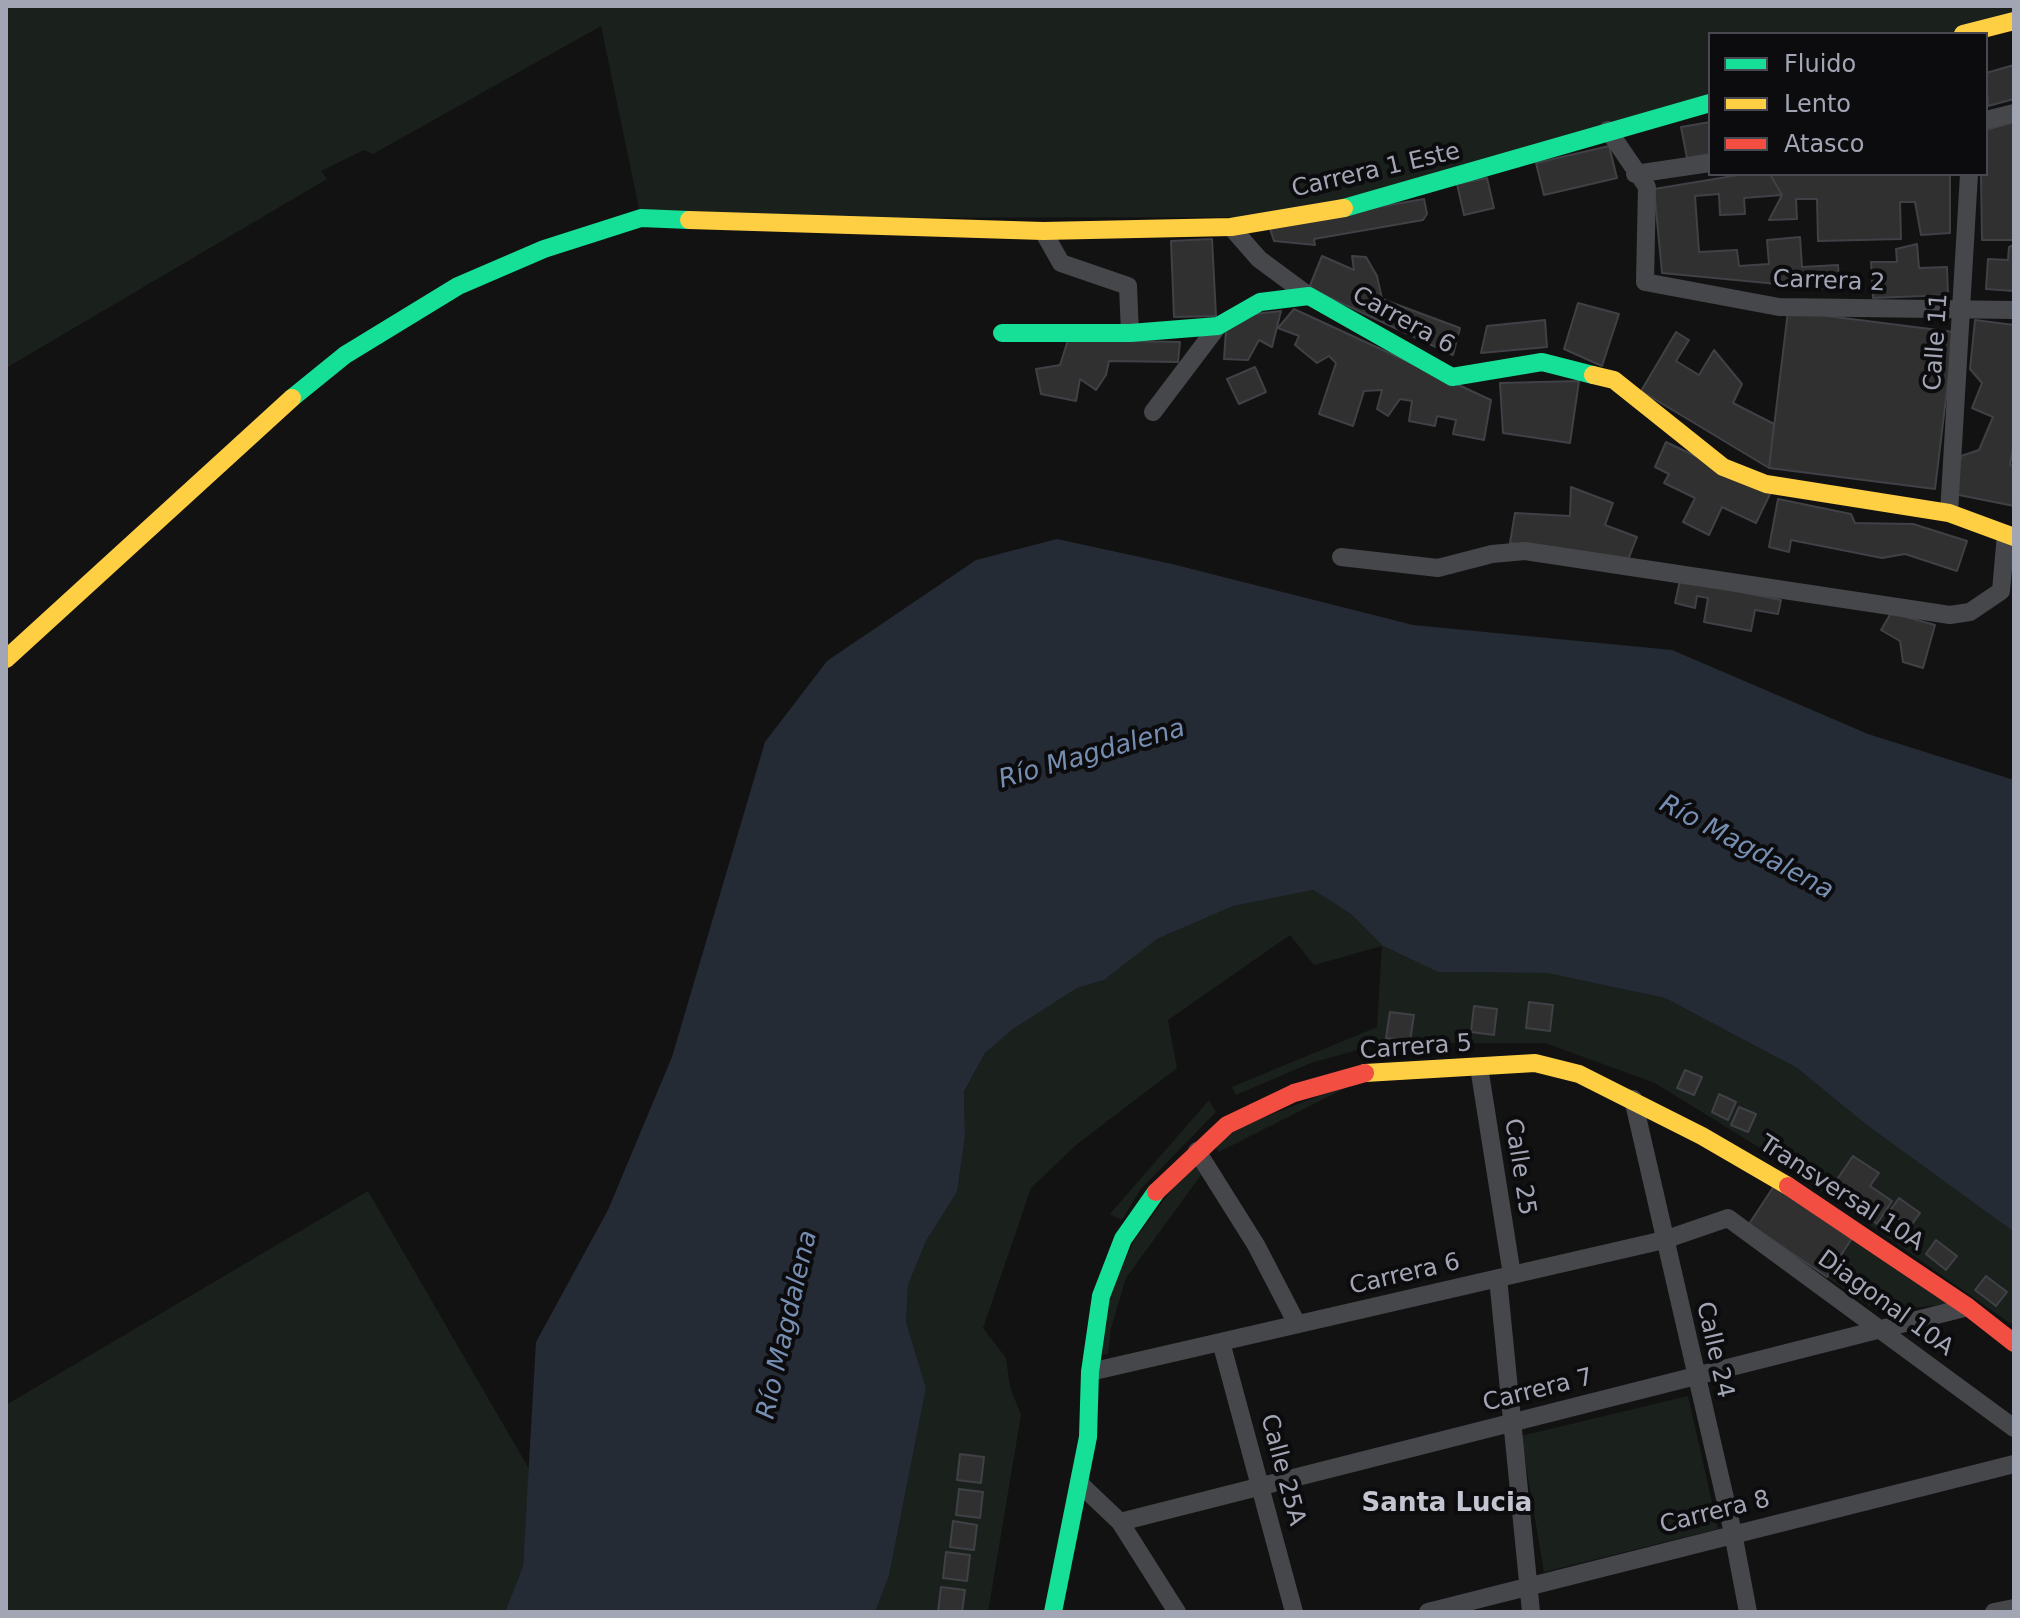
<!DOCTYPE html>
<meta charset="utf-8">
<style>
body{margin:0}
#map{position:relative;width:2020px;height:1618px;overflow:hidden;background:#121212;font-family:"DejaVu Sans",sans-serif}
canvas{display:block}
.frame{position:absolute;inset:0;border:8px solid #a2a5b4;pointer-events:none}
.legend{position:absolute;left:1708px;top:32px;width:280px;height:144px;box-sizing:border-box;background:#0c0c0e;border:2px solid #484950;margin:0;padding:10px 14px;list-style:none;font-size:24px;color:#a2a5b4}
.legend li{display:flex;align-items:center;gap:16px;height:40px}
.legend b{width:40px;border:2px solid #484950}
</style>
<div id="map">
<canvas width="2020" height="1618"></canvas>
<div class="frame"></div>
<ul class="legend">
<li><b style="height:10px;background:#16e098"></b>Fluido</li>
<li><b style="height:10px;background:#ffcf43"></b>Lento</li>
<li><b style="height:10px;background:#f24e42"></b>Atasco</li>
</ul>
</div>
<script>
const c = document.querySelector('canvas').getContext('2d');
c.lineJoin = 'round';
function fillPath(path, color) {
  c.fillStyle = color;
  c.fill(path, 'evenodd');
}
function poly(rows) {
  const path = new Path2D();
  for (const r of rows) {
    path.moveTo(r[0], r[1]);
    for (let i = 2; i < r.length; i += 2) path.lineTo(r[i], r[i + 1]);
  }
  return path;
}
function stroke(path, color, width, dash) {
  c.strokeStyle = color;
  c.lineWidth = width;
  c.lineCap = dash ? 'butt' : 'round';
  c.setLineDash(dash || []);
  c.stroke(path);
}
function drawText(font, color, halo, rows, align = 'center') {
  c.font = font + ' "DejaVu Sans",sans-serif';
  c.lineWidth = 8;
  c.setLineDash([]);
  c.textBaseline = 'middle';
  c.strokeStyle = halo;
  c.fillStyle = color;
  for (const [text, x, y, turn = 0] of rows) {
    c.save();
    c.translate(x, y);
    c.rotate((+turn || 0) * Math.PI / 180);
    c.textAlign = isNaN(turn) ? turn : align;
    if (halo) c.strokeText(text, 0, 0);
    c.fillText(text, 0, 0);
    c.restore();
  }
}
fillPath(poly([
 [6,6,2014,6,2014,21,1963,34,1710,34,1710,103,1290,217,641,218,601,26,373,154,364,150,321,171,327,179,6,368],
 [1313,890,1351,914,1383,946,1438,972,1547,973,1665,998,1797,1068,1868,1126,2014,1232,2014,1326,1760,1148,1655,1083,1545,1043,1382,1043,1311,1063,1236,1095,1232,1087,1377,1027,1382,946,1314,965,1290,935,1168,1020,1177,1068,1076,1145,1031,1188,983,1328,1006,1358,1010,1387,1021,1415,988,1612,875,1612,889,1576,926,1388,906,1322,908,1285,926,1241,957,1192,965,1137,964,1093,985,1053,1013,1029,1077,988,1104,980,1157,939,1232,906],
 [1367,1077,1219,1152,1209,1139],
 [1209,1100,1216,1112,1140,1190,1122,1220,1110,1214],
 [1197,1155,1206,1168,1126,1278,1111,1328,1108,1354,1097,1355,1108,1297,1134,1241],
 [368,1191,529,1469,523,1566,505,1612,6,1612,6,1405],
 [1854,1235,1955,1303,1879,1312,1827,1277],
 [1688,1396,1718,1529,1544,1572,1521,1436]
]), '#1a211c');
fillPath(poly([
 [1057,539,1172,564,1413,625,1672,650,1868,734,2014,780,2014,1232,1868,1126,1797,1068,1665,998,1547,973,1438,972,1383,946,1351,914,1313,890,1233,906,1157,939,1104,980,1077,988,1013,1029,985,1053,964,1092,965,1137,957,1192,926,1241,908,1285,906,1322,926,1388,889,1576,875,1612,505,1612,523,1566,536,1342,608,1210,672,1057,765,742,827,661,976,560]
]), '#252b34');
const building = poly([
 [2014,65,2014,99,1988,106,1986,73,2014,65],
 [1710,122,1710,154,1687,158,1681,127,1710,122],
 [2014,122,2014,240,1982,240,1981,174,1986,174,1986,130,2014,122],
 [1609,146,1617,178,1544,195,1536,163,1609,146],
 [1745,174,1770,174,1782,195,1744,198,1745,214,1720,215,1719,194,1695,196,1699,252,1737,250,1739,266,1769,264,1767,240,1800,237,1802,267,1838,265,1840,290,1662,273,1654,189,1745,174],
 [1770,174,1950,174,1950,233,1921,235,1915,202,1900,202,1901,239,1818,241,1817,199,1796,199,1797,219,1769,220,1782,195,1770,174],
 [1487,178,1494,208,1464,215,1457,184,1487,178],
 [1424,199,1427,214,1423,220,1314,239,1315,245,1274,241,1269,226,1424,199],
 [1212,239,1216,316,1174,317,1171,241,1212,239],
 [1917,244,1919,268,1947,267,1948,295,1873,298,1871,262,1897,262,1896,249,1917,244],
 [2014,245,2014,291,1986,289,1988,259,2008,260,2009,247,2014,245],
 [1322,256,1354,270,1352,256,1366,257,1377,276,1382,299,1460,328,1453,355,1309,288,1322,256],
 [1578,303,1619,314,1602,366,1564,349,1578,303],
 [1294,309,1491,400,1484,440,1453,434,1456,420,1437,416,1435,426,1409,421,1412,401,1400,399,1388,416,1377,409,1382,390,1364,391,1353,426,1319,414,1336,363,1329,356,1317,363,1295,345,1299,336,1278,328,1294,309],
 [1281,311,1272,347,1259,340,1248,360,1224,359,1226,330,1254,314,1281,311],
 [1788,311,1954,332,1935,489,1769,468,1788,311],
 [1545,320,1547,347,1481,353,1487,326,1545,320],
 [1975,320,2014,325,2014,443,2010,465,2014,466,2014,506,1954,494,1961,456,1979,450,1993,417,1972,408,1982,383,1970,369,1975,320],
 [1676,332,1689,340,1676,361,1699,375,1714,350,1742,384,1733,403,1774,424,1769,468,1641,391,1676,332],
 [1068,340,1180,342,1178,362,1109,361,1106,375,1096,390,1080,379,1076,401,1041,394,1036,369,1060,365,1068,340],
 [1255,367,1266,392,1239,404,1227,379,1255,367],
 [1579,381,1570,443,1503,433,1500,383,1579,381],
 [1666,442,1771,492,1756,523,1722,507,1709,535,1683,522,1695,498,1664,483,1669,474,1655,467,1666,442],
 [1571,487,1613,503,1605,525,1637,537,1628,560,1510,543,1515,513,1570,516,1571,487],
 [1778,499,1851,514,1855,523,1913,524,1967,541,1957,571,1905,554,1882,558,1791,540,1789,552,1769,547,1778,499],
 [1680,580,1781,600,1778,614,1755,610,1751,631,1704,622,1708,598,1697,596,1695,608,1675,603,1680,580],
 [1891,613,1935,625,1923,668,1903,662,1900,641,1881,630,1891,613],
 [1529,1002,1553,1005,1550,1031,1526,1028,1529,1002],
 [1474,1006,1497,1009,1494,1035,1471,1032,1474,1006],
 [1390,1012,1414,1015,1410,1041,1386,1038,1390,1012],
 [1685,1070,1702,1077,1694,1095,1677,1088,1685,1070],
 [1719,1094,1736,1102,1728,1120,1712,1112,1719,1094],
 [1739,1107,1756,1114,1748,1132,1731,1125,1739,1107],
 [1853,1156,1879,1173,1870,1186,1892,1201,1877,1224,1829,1191,1853,1156],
 [1776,1183,1854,1235,1827,1277,1749,1224,1776,1183],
 [1899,1198,1920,1213,1910,1227,1889,1212,1899,1198],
 [1936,1240,1957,1256,1946,1270,1926,1254,1936,1240],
 [1986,1276,2007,1292,1996,1306,1975,1290,1986,1276],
 [960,1454,984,1457,981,1483,957,1480,960,1454],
 [959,1489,983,1492,980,1518,956,1515,959,1489],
 [953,1521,977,1525,974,1550,950,1547,953,1521],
 [946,1552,970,1555,967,1581,943,1578,946,1552],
 [941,1587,965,1590,962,1612,938,1612,941,1587]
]);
fillPath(building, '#303031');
stroke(building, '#404146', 2);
stroke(poly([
 [1986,120,2014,113],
 [1608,130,1647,187,1645,282,1779,307,2014,310],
 [1635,174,1710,163],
 [1231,227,1259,259,1309,296],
 [1043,231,1061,263,1128,286,1130,333],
 [1153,412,1218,326],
 [1949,513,1969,174],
 [1341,557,1438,568,1492,554,1525,551,1950,615,1970,612,2001,591,2006,534],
 [1479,1067,1512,1275],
 [1633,1099,1733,1533,1748,1612],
 [1197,1151,1256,1245,1297,1324],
 [1498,1278,1531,1612],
 [1221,1342,1294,1612],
 [1090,1372,1664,1240,1728,1218,2014,1428],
 [1080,1484,1120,1522,1177,1612],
 [1120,1522,1968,1307],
 [1428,1612,2014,1464],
 [1994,1612,2014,1608]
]), '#46474b', 18);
stroke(poly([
 [1344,208,1710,103],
 [1002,333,1130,333,1218,326,1260,302,1309,296,1452,377,1542,362,1593,375],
 [292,398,345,355,458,286,544,249,641,218,689,220],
 [1053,1612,1088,1437,1090,1372,1101,1296,1123,1239,1156,1192]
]), '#16e098', 18);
stroke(poly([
 [1963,34,2014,21],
 [689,220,1043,231,1231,227,1344,208],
 [1593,375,1614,380,1723,467,1766,484,1949,513,2014,537],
 [6,659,292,398],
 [1365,1073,1535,1063,1579,1074,1702,1136,1788,1186]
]), '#ffcf43', 18);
stroke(poly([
 [1788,1186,1968,1307,2014,1343],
 [1156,1192,1227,1125,1294,1093,1365,1073]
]), '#f24e42', 18);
drawText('24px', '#a2a5b4', '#0c0c0e', [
 ["Carrera 1 Este",1376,171,-13],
 ["Carrera 2",1829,282,2],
 ["Carrera 6",1403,321,29],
 ["Calle 11",1937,342,-86],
 ["Carrera 5",1416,1048,-4],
 ["Calle 25",1519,1167,81],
 ["Transversal 10A",1841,1194,33],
 ["Carrera 6",1405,1275,-13],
 ["Diagonal 10A",1885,1304,36],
 ["Calle 24",1714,1350,77],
 ["Carrera 7",1538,1391,-14],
 ["Calle 25A",1282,1470,75],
 ["Carrera 8",1715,1513,-14]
]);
drawText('italic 26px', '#768eb1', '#0c0c0e', [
 ["Río Magdalena",1092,755,-16],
 ["Río Magdalena",1746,848,28],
 ["Río Magdalena",788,1325,-77]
]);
drawText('bold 26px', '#c3c5d0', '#0c0c0e', [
 ["Santa Lucia",1447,1504]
]);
</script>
